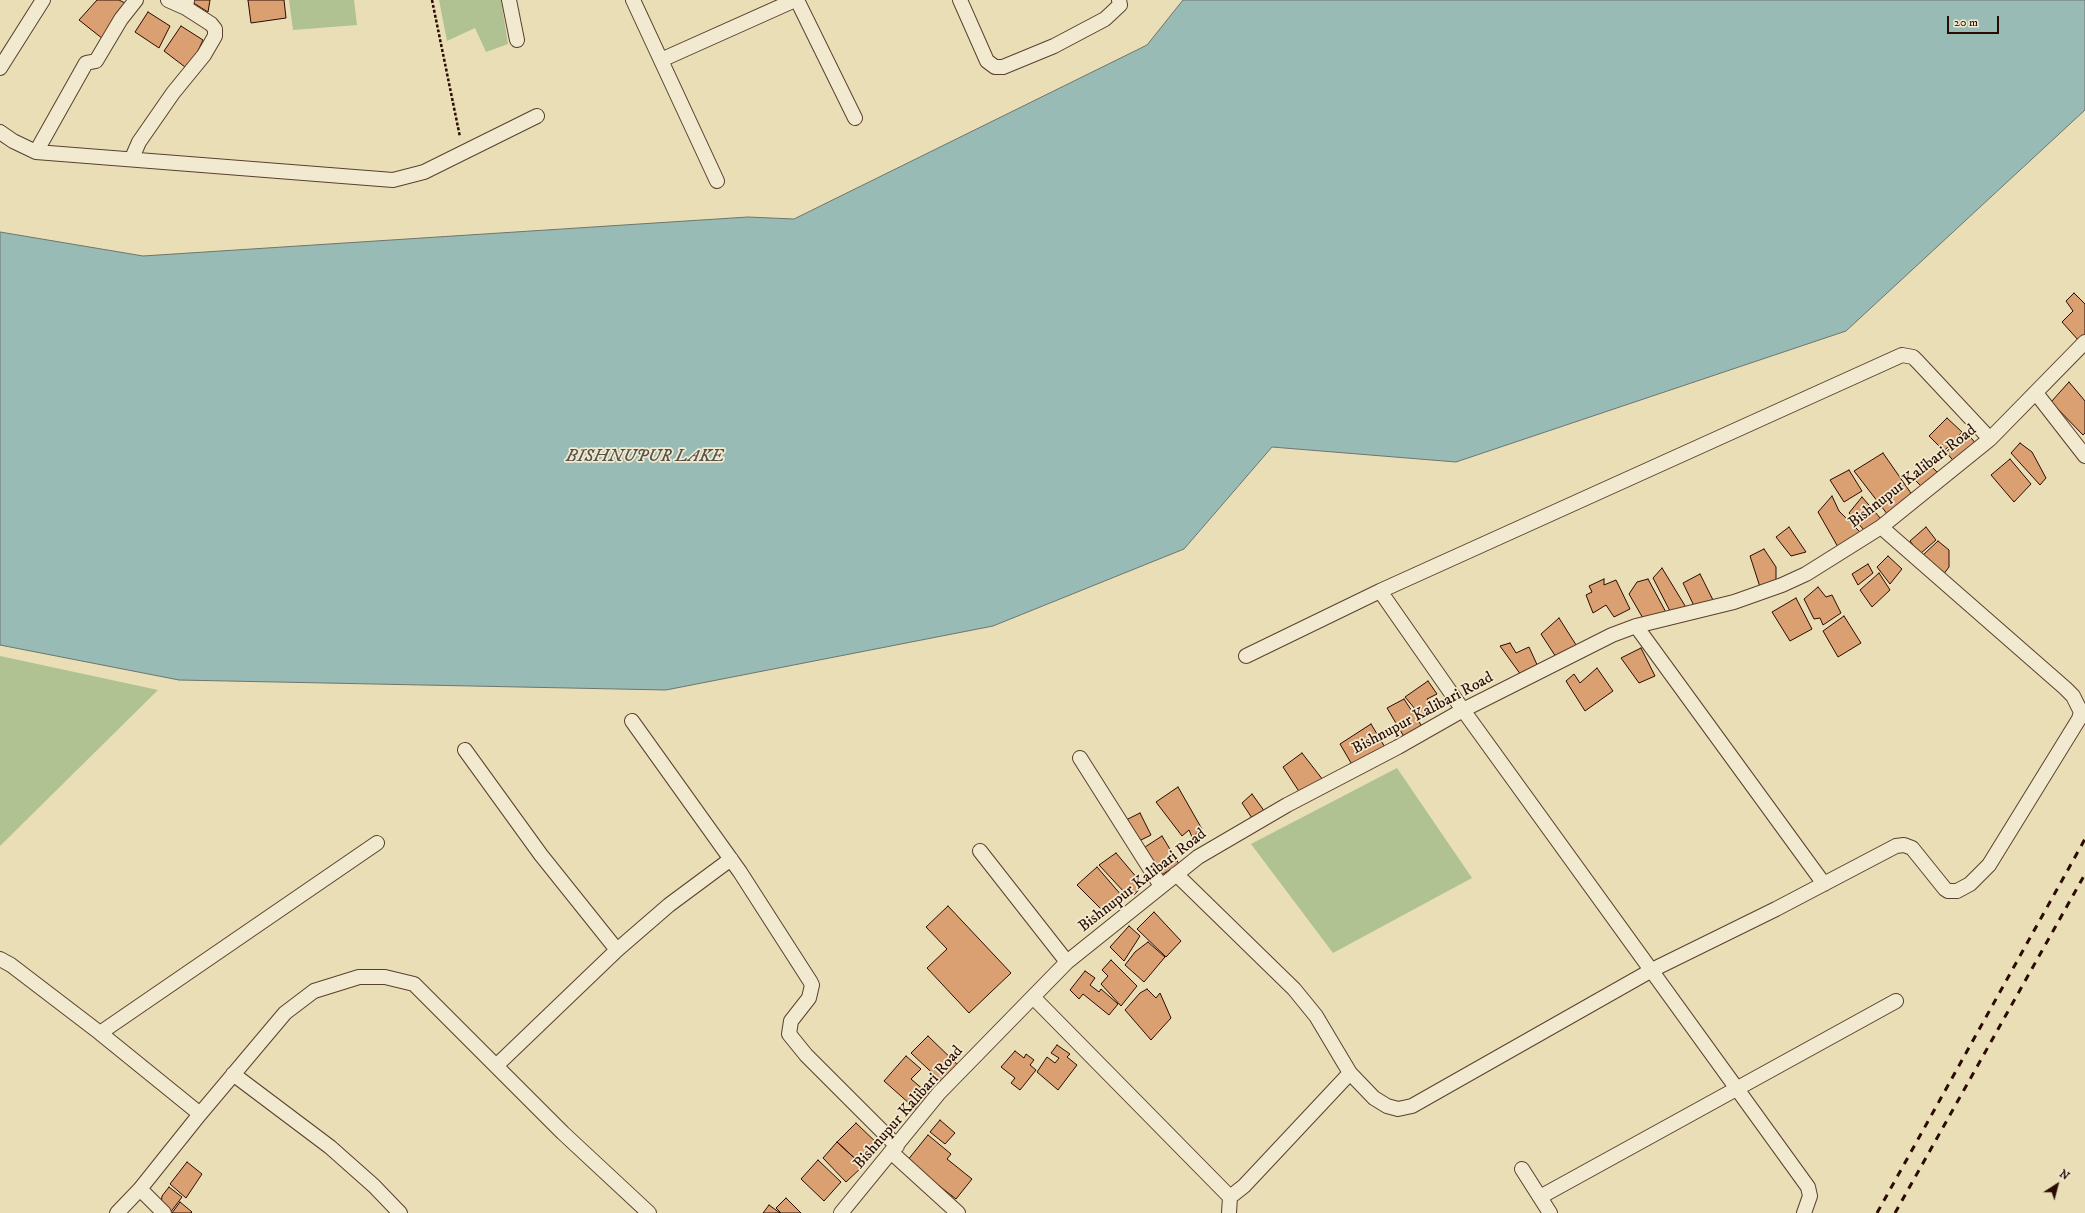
<!DOCTYPE html>
<style>
body{margin:0}
#map{position:relative;width:2085px;height:1213px;overflow:hidden;background:#e9deb6;font-family:"IM FELL DW Pica",serif}
canvas{display:block}
.north{position:absolute;left:2037px;top:1165px;width:40px;height:40px;-webkit-text-stroke:3px #f1ead0;paint-order:stroke;rotate:36deg;font-size:11px;font-weight:700;line-height:16px;text-align:center;color:#2b0b01}
.north::after{content:'';display:block;margin:auto;width:14px;height:18px;background:#2b0b01;clip-path:polygon(50% 0,100% 100%,50% 72%,0 100%)}
.scale{position:absolute;left:1947px;top:16px;width:52px;height:18px;box-sizing:border-box;border:2px solid #2b0b01;border-top:0;padding-left:5px;font-size:12px;line-height:14px;white-space:nowrap;color:#2b0b01;-webkit-text-stroke:3px #f1ead0;paint-order:stroke}
</style>
<div id="map">
<canvas width="2085" height="1213"></canvas>
<div class="north">N</div>
<div class="scale">20 m</div>
</div>
<script>
const c = document.querySelector('canvas').getContext('2d');
c.lineJoin = 'round';
function fillPath(path, color) {
  c.fillStyle = color;
  c.fill(path, 'evenodd');
}
function poly(rows) {
  const path = new Path2D();
  for (const r of rows) {
    path.moveTo(r[0], r[1]);
    for (let i = 2; i < r.length; i += 2) path.lineTo(r[i], r[i + 1]);
  }
  return path;
}
function stroke(path, color, width, dash) {
  c.strokeStyle = color;
  c.lineWidth = width;
  c.lineCap = dash ? 'butt' : 'round';
  c.setLineDash(dash || []);
  c.stroke(path);
}
function drawText(font, color, halo, rows, align = 'center') {
  c.font = font + ' "IM FELL DW Pica",serif';
  c.lineWidth = 3.5;
  c.setLineDash([]);
  c.textBaseline = 'middle';
  c.strokeStyle = halo;
  c.fillStyle = color;
  for (const [text, x, y, turn = 0] of rows) {
    c.save();
    c.translate(x, y);
    c.rotate((+turn || 0) * Math.PI / 180);
    c.textAlign = isNaN(turn) ? turn : align;
    if (halo) c.strokeText(text, 0, 0);
    c.fillText(text, 0, 0);
    c.restore();
  }
}
fillPath(poly([
 [289,0,354,0,357,25,293,30],
 [439,0,501,0,508,44,486,52,475,28,447,41],
 [0,656,158,690,0,846],
 [1397,768,1472,878,1333,953,1251,844]
]), '#b0c292');
const water = poly([
 [1183,0,2085,0,2085,110,1846,331,1456,462,1272,447,1184,549,993,626,666,690,179,680,0,645,0,232,143,256,748,217,794,219,1147,45,1183,0]
]);
fillPath(water, '#99bbb5');
stroke(water, '#6d756d', 1);
const building = poly([
 [97,0,119,0,125,3,103,39,79,20,97,0],
 [192,0,210,0,208,12,192,2,192,0],
 [248,0,284,0,286,18,251,23,248,0],
 [148,12,170,26,159,48,135,32,148,12],
 [181,26,203,40,189,70,164,51,181,26],
 [2074,293,2085,304,2085,334,2079,341,2062,322,2073,311,2066,301,2074,293],
 [2069,382,2085,401,2085,433,2083,435,2051,402,2069,382],
 [1947,418,1962,432,1944,451,1929,436,1947,418],
 [1967,433,1977,445,1956,464,1946,452,1967,433],
 [2020,443,2032,452,2046,478,2040,485,2011,453,2020,443],
 [1883,453,1913,496,1888,515,1854,471,1883,453],
 [2010,459,2031,484,2014,502,1991,475,2010,459],
 [1928,463,1937,472,1922,487,1913,478,1928,463],
 [1849,470,1862,491,1844,502,1830,480,1849,470],
 [1832,496,1839,511,1860,532,1838,547,1818,512,1832,496],
 [1862,497,1881,519,1864,530,1849,513,1862,497],
 [1789,527,1806,552,1791,556,1776,537,1789,527],
 [1926,527,1936,540,1920,554,1910,541,1926,527],
 [1938,541,1949,550,1949,567,1943,575,1923,555,1938,541],
 [1764,549,1776,567,1776,580,1760,587,1750,556,1764,549],
 [1888,556,1902,569,1890,584,1877,567,1888,556],
 [1868,564,1873,573,1858,585,1852,574,1868,564],
 [1662,568,1687,609,1672,615,1653,578,1662,568],
 [1879,573,1890,590,1872,607,1860,590,1879,573],
 [1700,574,1714,602,1696,610,1683,583,1700,574],
 [1604,579,1604,585,1616,580,1630,609,1614,617,1606,605,1593,613,1586,595,1592,592,1589,586,1604,579],
 [1648,579,1668,616,1644,620,1629,594,1637,582,1648,579],
 [1818,587,1826,597,1832,595,1841,613,1823,625,1820,618,1814,619,1804,599,1818,587],
 [1796,598,1812,629,1790,641,1772,612,1796,598],
 [1844,616,1861,643,1838,657,1823,631,1844,616],
 [1559,618,1578,648,1556,657,1541,634,1559,618],
 [1510,643,1516,653,1529,647,1539,669,1521,675,1500,646,1510,643],
 [1641,648,1655,676,1639,683,1621,658,1641,648],
 [1597,668,1613,691,1585,711,1566,681,1574,674,1580,683,1597,668],
 [1428,681,1437,694,1427,699,1432,706,1421,716,1405,697,1428,681],
 [1404,699,1423,728,1406,740,1387,708,1404,699],
 [1371,724,1386,749,1354,768,1340,744,1371,724],
 [1302,753,1323,780,1302,796,1283,767,1302,753],
 [1178,787,1202,829,1192,837,1189,830,1182,836,1156,802,1178,787],
 [1252,794,1265,812,1254,821,1242,803,1252,794],
 [1140,813,1151,835,1135,843,1124,821,1140,813],
 [1162,836,1179,864,1160,876,1142,849,1162,836],
 [1116,853,1143,885,1134,895,1130,889,1125,893,1099,865,1116,853],
 [1097,867,1122,896,1104,912,1077,885,1097,867],
 [948,906,1011,973,969,1013,927,968,947,949,926,927,948,906],
 [1154,912,1181,941,1166,957,1137,929,1154,912],
 [1129,926,1140,936,1124,961,1110,947,1129,926],
 [1148,942,1165,957,1144,982,1125,965,1135,952,1148,942],
 [1111,960,1137,986,1121,1006,1101,984,1108,976,1102,970,1111,960],
 [1085,971,1095,978,1090,985,1099,992,1101,989,1118,1004,1109,1015,1083,994,1079,999,1070,990,1085,971],
 [1147,989,1156,998,1160,993,1171,1018,1151,1040,1125,1010,1140,993,1147,989],
 [928,1036,959,1066,943,1083,911,1053,928,1036],
 [1057,1045,1070,1054,1067,1057,1077,1065,1058,1090,1037,1072,1047,1057,1055,1063,1059,1058,1051,1053,1057,1045],
 [1015,1051,1024,1058,1026,1054,1034,1060,1030,1065,1036,1070,1020,1090,1011,1083,1015,1078,1001,1067,1015,1051],
 [906,1056,921,1069,911,1079,932,1097,919,1112,884,1081,906,1056],
 [940,1120,955,1133,945,1144,930,1132,940,1120],
 [856,1123,881,1147,863,1166,837,1142,856,1123],
 [928,1135,951,1154,947,1159,972,1179,956,1199,907,1161,928,1135],
 [837,1142,863,1166,846,1182,823,1158,837,1142],
 [818,1160,841,1182,824,1201,801,1179,818,1160],
 [187,1162,202,1174,186,1198,170,1184,187,1162],
 [169,1187,182,1197,170,1213,161,1206,162,1196,169,1187],
 [786,1198,801,1213,781,1213,776,1208,786,1198],
 [180,1202,192,1212,191,1213,172,1213,180,1202],
 [769,1205,780,1213,763,1213,769,1205]
]);
fillPath(building, '#dba072');
stroke(building, '#2b0b01', 1);
const street = poly([
 [168,0,186,8,187,0],
 [509,0,517,40],
 [633,0,717,181],
 [797,0,855,118],
 [960,0,987,61,995,67,1003,67,1054,46,1105,19,1120,5,1119,0],
 [661,60,795,0],
 [0,68,43,0],
 [0,132,13,141,36,152,393,180,424,172,537,116],
 [36,152,86,63,96,61,121,19,136,0],
 [132,158,139,142,173,93,204,55,215,36,215,29,211,24,186,8],
 [2036,393,2085,456],
 [1380,591,1463,710,1808,1187,1810,1196,1804,1213],
 [1636,626,1824,884],
 [1246,656,1380,591,1902,355,1913,357,1918,362,1990,439],
 [632,721,740,872,810,981,812,985,809,998,791,1021,789,1034,806,1055,897,1146],
 [465,750,541,855,617,950],
 [1080,758,1161,886],
 [980,851,1067,962],
 [1176,874,1294,989,1316,1016,1350,1073,1374,1098,1387,1106,1398,1109,1412,1106,1652,970,1776,909,1896,846,1904,845,1912,848,1945,889,1948,891,1957,891,1970,884,1989,865,2079,719,2081,712,2073,696,2065,688,1881,527],
 [0,959,11,965,100,1033,200,1114,285,1013,314,991,359,977,385,977,414,984,563,1133,649,1213],
 [1033,997,1230,1197],
 [100,1033,377,843],
 [496,1066,617,950,669,905,731,859],
 [233,1074,330,1147,374,1186,400,1213],
 [891,1152,958,1213],
 [1522,1169,1550,1213],
 [140,1189,164,1213],
 [1540,1197,1896,1001],
 [117,1213,140,1189,200,1114],
 [841,1213,939,1093,1067,962,1198,857,1287,805,1398,747,1463,710,1612,635,1636,626,1734,602,1782,585,1806,574,1881,527,1990,439,2085,342],
 [1229,1213,1230,1197,1244,1186,1350,1073]
]);
stroke(street, '#5a402e', 16);
stroke(poly([
 [432,0,460,137]
]), '#2b0b01', 2.5, [3, 2]);
stroke(street, '#f1ead0', 14);
stroke(poly([
 [1877,1213,2085,839],
 [1895,1213,2085,874]
]), '#2b0b01', 3, [7, 7]);
drawText('16px', '#2b0b01', '#f1ead0', [
 ["Bishnupur Kalibari Road",1913,477,-38],
 ["Bishnupur Kalibari Road",1423,714,-28],
 ["Bishnupur Kalibari Road",1143,881,-38],
 ["Bishnupur Kalibari Road",909,1108,-49]
]);
drawText('italic 17px', '#575149', '#f1ead0', [
 ["BISHNUPUR LAKE",645,457]
]);
</script>
